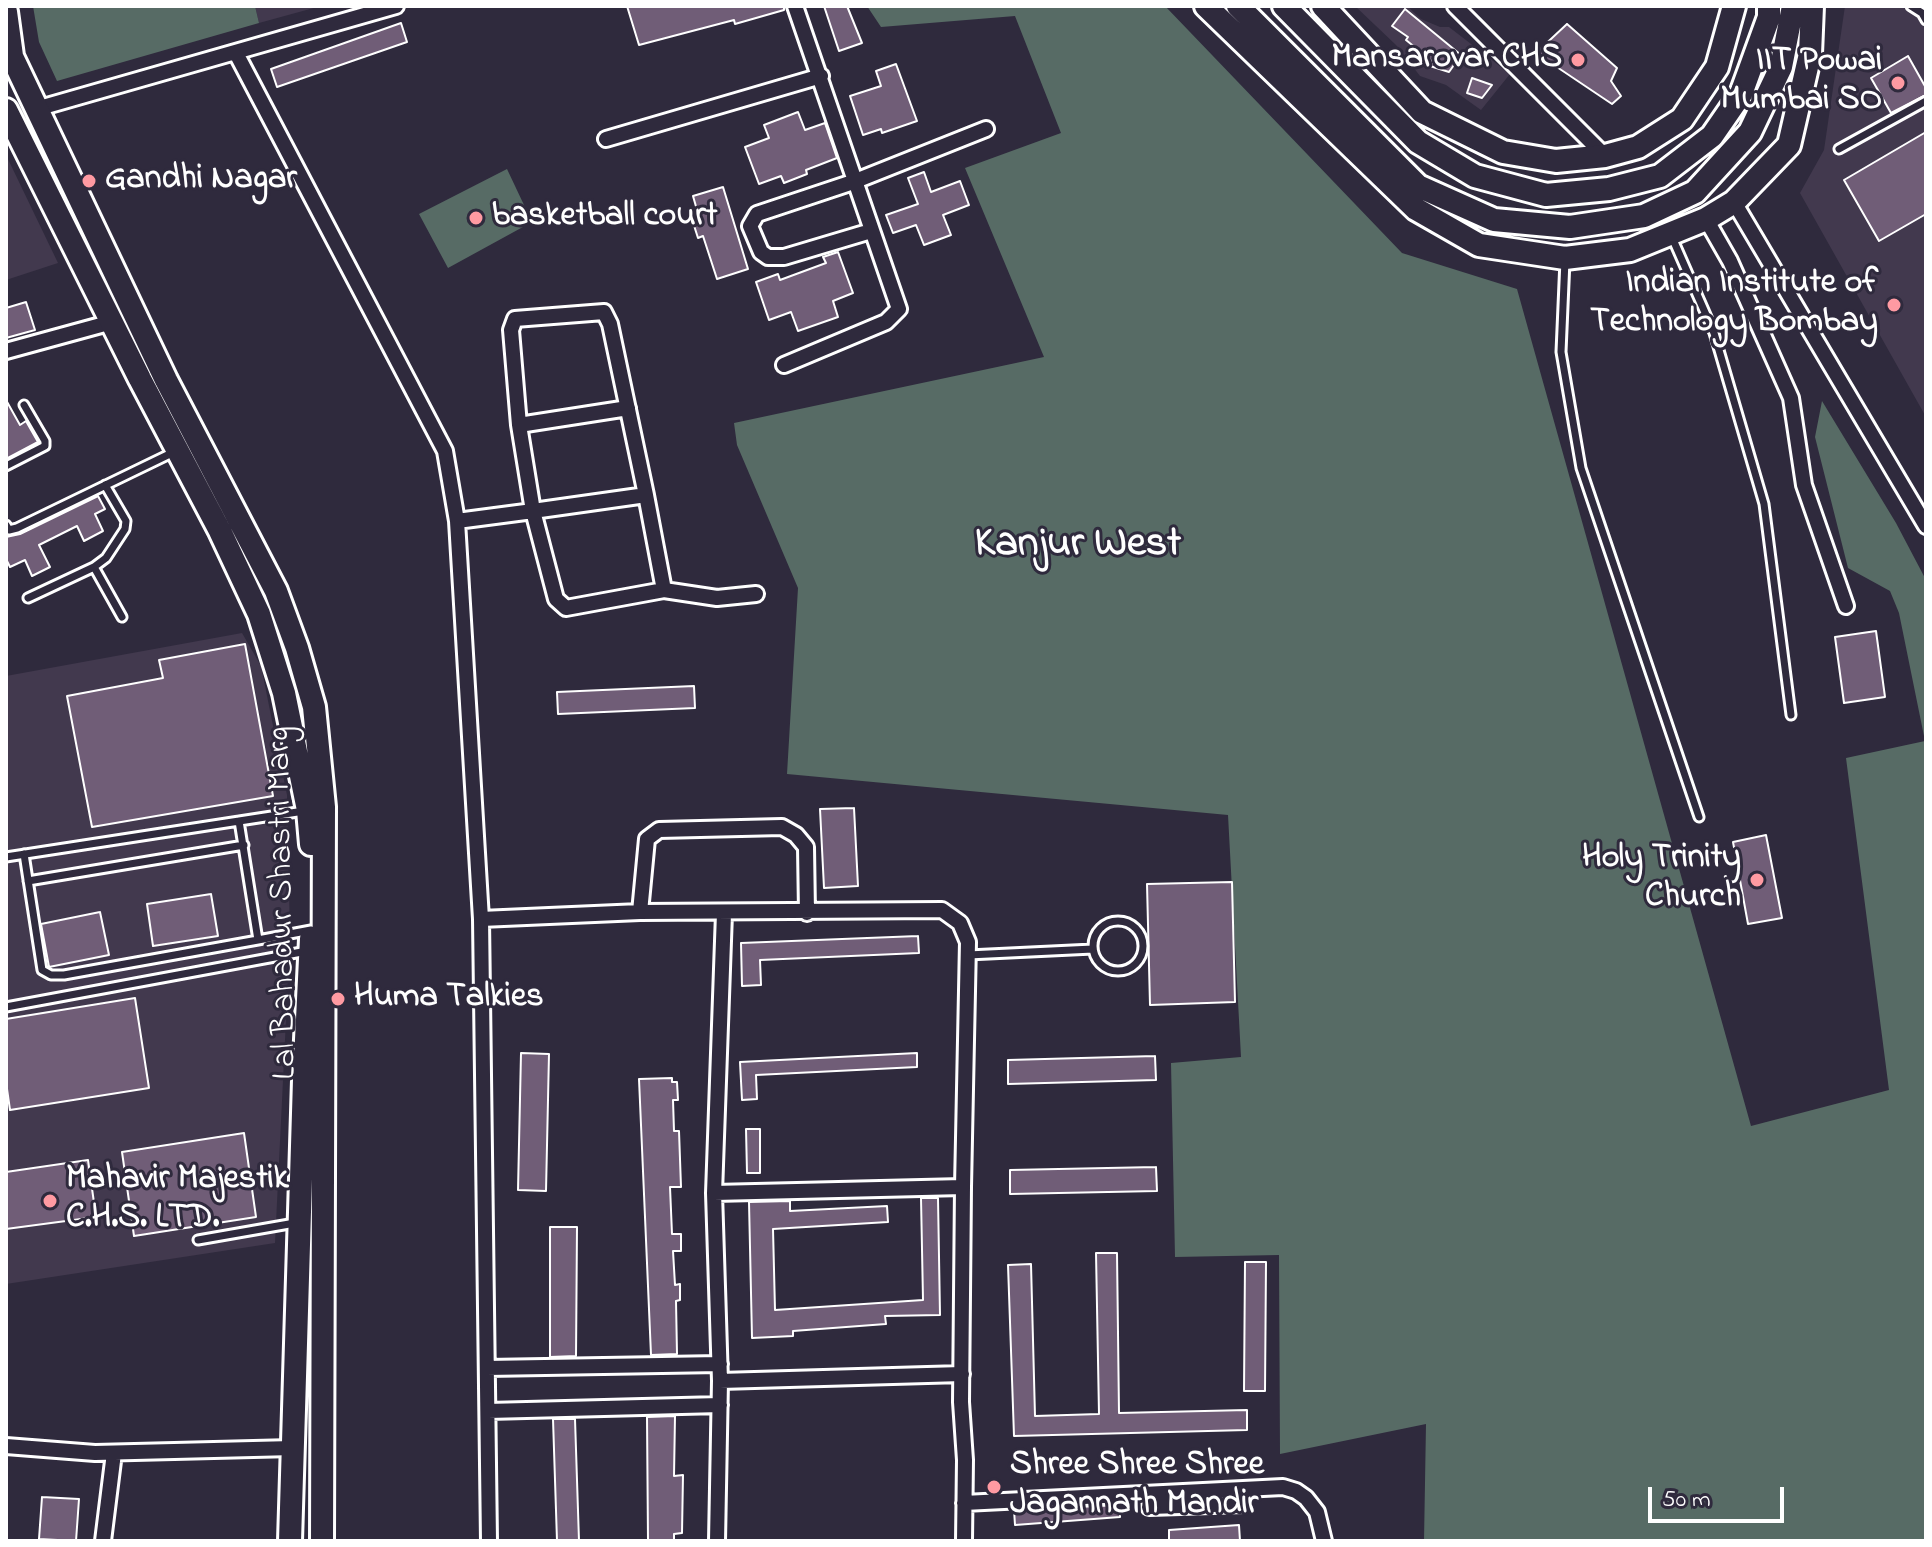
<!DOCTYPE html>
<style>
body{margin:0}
#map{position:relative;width:1932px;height:1547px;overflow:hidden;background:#2f2a3d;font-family:"Indie Flower",sans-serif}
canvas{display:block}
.frame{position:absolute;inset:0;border:8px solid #fff;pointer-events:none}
.scale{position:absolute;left:1648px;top:1487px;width:136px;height:36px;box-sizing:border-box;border:4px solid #fff;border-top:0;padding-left:10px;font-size:24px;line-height:28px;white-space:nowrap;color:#fff;-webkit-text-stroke:6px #2f2a3d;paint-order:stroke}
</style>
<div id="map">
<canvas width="1932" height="1547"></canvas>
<div class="frame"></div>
<div class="scale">50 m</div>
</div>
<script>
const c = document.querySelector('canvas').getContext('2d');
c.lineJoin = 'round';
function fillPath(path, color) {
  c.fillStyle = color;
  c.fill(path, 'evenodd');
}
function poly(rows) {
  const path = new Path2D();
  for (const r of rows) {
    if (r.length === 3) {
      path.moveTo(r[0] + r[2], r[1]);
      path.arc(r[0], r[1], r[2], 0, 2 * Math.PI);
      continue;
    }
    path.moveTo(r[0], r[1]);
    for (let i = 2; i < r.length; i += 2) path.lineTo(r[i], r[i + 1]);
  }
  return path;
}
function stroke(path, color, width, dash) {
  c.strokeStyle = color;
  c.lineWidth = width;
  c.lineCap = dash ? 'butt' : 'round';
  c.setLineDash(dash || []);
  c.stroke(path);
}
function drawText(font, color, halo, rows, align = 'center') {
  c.font = font + ' "Indie Flower",sans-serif';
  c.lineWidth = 6;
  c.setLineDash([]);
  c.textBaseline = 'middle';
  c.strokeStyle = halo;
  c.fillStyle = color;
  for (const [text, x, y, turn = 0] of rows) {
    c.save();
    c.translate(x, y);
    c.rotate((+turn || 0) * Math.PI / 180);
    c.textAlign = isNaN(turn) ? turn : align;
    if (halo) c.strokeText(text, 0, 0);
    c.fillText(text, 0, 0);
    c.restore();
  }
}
fillPath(poly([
 [255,6,321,6,259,23],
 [1355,6,1407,6,1421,19,1440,27,1449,27,1510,74,1481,110,1446,85,1420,76,1396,45],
 [1845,6,1926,6,1926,417,1800,193,1824,150],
 [6,155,58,263,6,280],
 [242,633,261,666,287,795,290,938,275,1243,6,1284,6,676]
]), '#42394e');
fillPath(poly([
 [33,6,255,6,259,23,57,81,39,42],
 [867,6,1165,6,1402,253,1517,289,1751,1126,1889,1090,1846,758,1925,741,1899,613,1890,591,1848,568,1815,437,1822,401,1896,523,1926,580,1926,1541,1424,1541,1426,1424,1280,1454,1279,1255,1175,1257,1171,1063,1241,1057,1228,815,787,774,798,588,737,445,734,423,1044,357,965,168,1061,133,1015,16,881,27],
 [507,169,532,222,448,268,419,214]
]), '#576b65');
const building = poly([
 [627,6,784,6,784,10,735,24,734,20,639,45,627,6],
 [824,6,847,6,862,43,839,51,824,6],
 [1405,9,1461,55,1449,72,1430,66,1433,62,1406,40,1408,37,1392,26,1405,9],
 [401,23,407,42,277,87,271,69,401,23],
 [1567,24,1617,68,1611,81,1621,96,1612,104,1536,53,1567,24],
 [1908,56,1926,88,1926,95,1891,113,1871,78,1908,56],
 [896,64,917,121,882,133,881,129,863,135,850,96,881,86,876,71,896,64],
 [1472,78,1492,85,1482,98,1467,93,1472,78],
 [798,112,805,130,825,123,837,158,806,170,807,174,784,183,781,176,759,184,745,147,769,138,764,125,798,112],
 [1926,132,1926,214,1879,241,1844,180,1926,132],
 [924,172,931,192,960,181,969,205,943,215,951,235,924,245,916,225,893,233,886,215,918,204,908,178,924,172],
 [723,187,748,269,717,279,703,236,698,238,690,213,697,210,693,196,723,187],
 [838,252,853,293,833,301,838,317,798,331,791,312,769,320,756,282,778,274,780,280,826,263,823,257,838,252],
 [26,302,35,330,6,338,6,308,26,302],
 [6,400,20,425,26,421,38,442,6,459,6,400],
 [98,496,105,509,95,514,103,531,84,541,77,526,39,545,50,567,32,576,25,560,10,567,6,559,6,537,20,534,98,496],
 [1876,631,1885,697,1844,703,1835,637,1876,631],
 [245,644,273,796,92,827,67,696,163,678,159,660,245,644],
 [694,686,695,708,558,714,557,692,694,686],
 [854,808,858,886,824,888,820,809,854,808],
 [1766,835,1782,918,1748,924,1733,842,1766,835],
 [1232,882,1235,1002,1150,1005,1147,884,1232,882],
 [211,894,218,936,153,946,147,904,211,894],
 [100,912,109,955,49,967,41,924,100,912],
 [918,936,919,953,760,960,761,985,742,986,741,943,918,936],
 [135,998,149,1088,10,1110,6,1082,6,1019,135,998],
 [521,1053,549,1054,546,1191,518,1190,521,1053],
 [917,1053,917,1067,756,1075,757,1099,742,1100,740,1062,917,1053],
 [1155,1056,1156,1080,1008,1084,1008,1060,1155,1056],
 [672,1078,672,1082,677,1082,678,1100,673,1100,674,1131,679,1131,681,1187,670,1187,672,1234,681,1234,681,1251,673,1251,675,1285,680,1284,680,1300,676,1301,677,1354,651,1355,639,1079,672,1078],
 [746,1129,760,1129,760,1173,747,1173,746,1129],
 [244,1133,256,1217,134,1236,122,1152,244,1133],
 [88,1160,96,1217,6,1229,6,1172,88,1160],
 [1156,1167,1157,1191,1010,1194,1010,1170,1156,1167],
 [921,1198,938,1198,940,1315,885,1316,886,1324,793,1331,793,1336,752,1338,749,1202,790,1201,790,1211,887,1206,888,1222,773,1229,775,1310,923,1300,921,1198],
 [550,1227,577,1227,576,1356,550,1357,550,1227],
 [1096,1253,1117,1253,1119,1413,1247,1410,1247,1430,1014,1436,1008,1265,1031,1264,1035,1416,1099,1414,1096,1253],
 [1245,1262,1266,1262,1265,1391,1244,1391,1245,1262],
 [675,1416,674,1476,683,1475,682,1533,674,1534,674,1541,648,1541,647,1417,675,1416],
 [553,1419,575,1419,579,1541,557,1541,553,1419],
 [42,1497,79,1499,76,1541,39,1539,42,1497],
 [1120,1505,1120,1517,1015,1525,1014,1510,1120,1505],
 [1239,1525,1240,1541,1169,1541,1169,1530,1239,1525]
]);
fillPath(building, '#705d77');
stroke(building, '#fff', 2);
const service = poly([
 [1911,6,1922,13,1926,20],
 [1839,149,1926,101],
 [1671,235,1714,333,1764,504,1791,715],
 [1565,260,1561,352,1581,468,1699,817],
 [6,466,45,446,45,441,24,405],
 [105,485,126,521,125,529,106,558,94,567,122,617],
 [6,525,9,530,17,528,176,451],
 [28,598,94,567],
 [24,854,42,970,51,975,64,975,258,940,239,821],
 [6,857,304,811],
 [28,881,244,845],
 [1118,946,25],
 [258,940,311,930],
 [968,955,1093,949],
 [6,1007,307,951],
 [198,1240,295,1223]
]);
const minor = poly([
 [1455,6,1605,156],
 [236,53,445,451,457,521,481,919,489,1541],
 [36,109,396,6],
 [606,139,821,76],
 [1734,202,1926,526],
 [1706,219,1730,261,1791,398,1804,485,1846,606],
 [871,231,784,257,768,257,761,252,750,226,757,214,853,182,986,129],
 [6,351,112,322],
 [784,365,886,322,899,309,795,6],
 [519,425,628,408],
 [457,521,533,511,646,495,664,590,566,608,556,599,533,511,519,425,511,330,515,319,604,312,610,324,646,495],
 [664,590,717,598,756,594],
 [640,912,647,839,659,830,782,827,796,835,806,847,807,913],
 [481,919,640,912,942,910,960,923,968,942,963,1187,961,1402,965,1460,964,1541],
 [714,1193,963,1187],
 [487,1368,720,1364],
 [720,1381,962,1374],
 [488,1411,720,1405],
 [6,1446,95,1453,293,1448],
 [964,1503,1283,1487,1296,1491,1306,1498,1317,1512,1324,1541],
 [1149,1507,1244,1504],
 [103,1541,114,1453],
 [717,1541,720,1381,714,1193,724,913]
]);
const primary = poly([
 [1206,6,1416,209,1479,245,1565,258,1630,250,1706,219,1734,202,1789,145,1810,54,1812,6],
 [1238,6,1418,186,1494,220,1570,227,1644,216,1695,192,1750,132,1781,67,1793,6],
 [1284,6,1418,142,1475,176,1546,195,1609,189,1660,176,1712,136,1741,94,1769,17,1769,6],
 [1323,6,1422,112,1503,152,1556,161,1605,156,1638,147,1682,119,1717,67,1734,6],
 [6,12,12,56],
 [6,44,166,380,276,591,297,648,314,707,324,807,322,1541],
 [6,110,140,379,220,531,259,614,284,693,308,810,311,844],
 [290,1541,304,1080,311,939]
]);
stroke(service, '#fff', 13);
stroke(minor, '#fff', 20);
stroke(primary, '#fff', 28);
stroke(service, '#2f2a3d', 7);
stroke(minor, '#2f2a3d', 14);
stroke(primary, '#2f2a3d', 22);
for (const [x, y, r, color] of [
 [1578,60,8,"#ff9aa2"],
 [1898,83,8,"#ff9aa2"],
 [89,181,8,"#ff9aa2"],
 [476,218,8,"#ff9aa2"],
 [1894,305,8,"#ff9aa2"],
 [1757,880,8,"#ff9aa2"],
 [338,999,8,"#ff9aa2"],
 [50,1201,8,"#ff9aa2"],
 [994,1487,8,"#ff9aa2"]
]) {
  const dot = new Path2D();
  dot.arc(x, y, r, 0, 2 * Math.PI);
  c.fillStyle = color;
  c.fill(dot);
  stroke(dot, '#2f2a3d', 3);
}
drawText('bold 34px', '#fff', '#2f2a3d', [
 ["Mansarovar CHS",1562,60,"right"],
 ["IIT Powai",1882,63,"right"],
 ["Mumbai SO",1882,102,"right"],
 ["Gandhi Nagar",105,181],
 ["basketball court",492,218],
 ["Indian Institute of",1878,285,"right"],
 ["Technology Bombay",1878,324,"right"],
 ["Holy Trinity",1741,860,"right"],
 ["Church",1741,899,"right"],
 ["Huma Talkies",354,999],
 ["Mahavir Majestik",66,1181],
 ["C.H.S. LTD.",66,1220],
 ["Shree Shree Shree",1010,1467],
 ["Jagannath Mandir",1010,1506]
], 'left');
drawText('34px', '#fff', '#2f2a3d', [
 ["Lal Bahadur Shastri Marg",285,903,-91]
]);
drawText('bold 42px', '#fff', '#2f2a3d', [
 ["Kanjur West",1078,547]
]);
</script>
